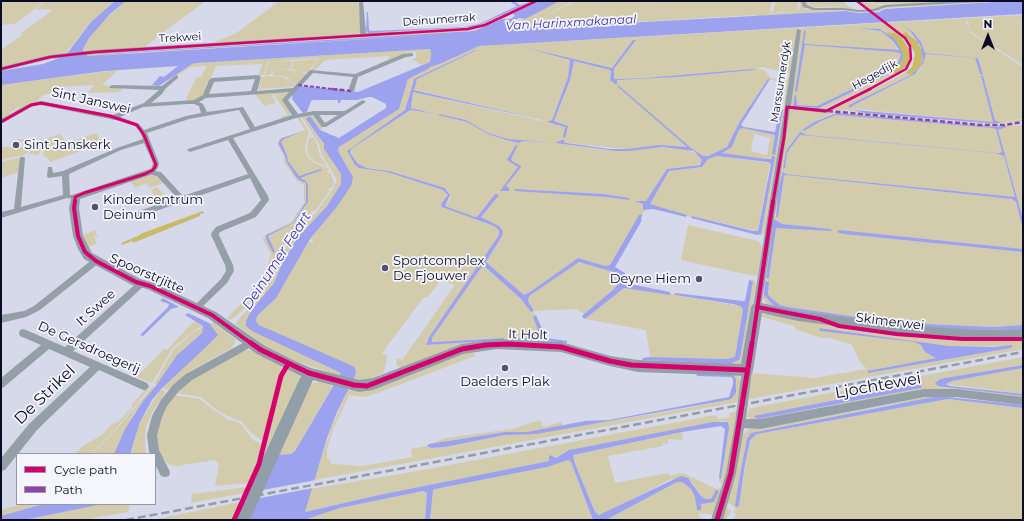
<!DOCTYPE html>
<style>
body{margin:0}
#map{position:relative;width:1024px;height:521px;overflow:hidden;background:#d6d9e9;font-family:Montserrat,sans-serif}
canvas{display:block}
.frame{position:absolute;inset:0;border:2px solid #0a0b25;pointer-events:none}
.legend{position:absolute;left:16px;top:453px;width:140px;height:52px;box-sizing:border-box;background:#f4f5fd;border:1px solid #9697a7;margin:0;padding:5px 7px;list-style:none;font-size:12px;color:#0a0b25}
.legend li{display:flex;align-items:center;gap:8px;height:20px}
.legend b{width:20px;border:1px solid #9697a7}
.north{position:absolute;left:968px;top:16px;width:40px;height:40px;-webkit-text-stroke:3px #f4f5fd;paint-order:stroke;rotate:0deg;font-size:11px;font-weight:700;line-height:16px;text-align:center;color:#0a0b25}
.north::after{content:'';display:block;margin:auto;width:14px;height:18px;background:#0a0b25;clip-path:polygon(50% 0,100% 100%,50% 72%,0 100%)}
</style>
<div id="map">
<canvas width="1024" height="521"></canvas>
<div class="frame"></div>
<ul class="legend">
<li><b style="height:5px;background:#d6006c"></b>Cycle path</li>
<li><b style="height:5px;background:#8e44ad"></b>Path</li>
</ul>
<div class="north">N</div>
</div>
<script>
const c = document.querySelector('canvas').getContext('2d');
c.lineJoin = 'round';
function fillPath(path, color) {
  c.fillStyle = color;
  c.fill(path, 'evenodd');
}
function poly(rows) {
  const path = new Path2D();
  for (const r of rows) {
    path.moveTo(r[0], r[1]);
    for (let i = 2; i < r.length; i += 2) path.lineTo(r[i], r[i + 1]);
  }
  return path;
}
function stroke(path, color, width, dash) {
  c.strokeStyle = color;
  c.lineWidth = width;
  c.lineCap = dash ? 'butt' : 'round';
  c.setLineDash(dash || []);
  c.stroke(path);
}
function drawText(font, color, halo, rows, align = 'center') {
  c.font = font + ' Montserrat,sans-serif';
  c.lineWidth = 3.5;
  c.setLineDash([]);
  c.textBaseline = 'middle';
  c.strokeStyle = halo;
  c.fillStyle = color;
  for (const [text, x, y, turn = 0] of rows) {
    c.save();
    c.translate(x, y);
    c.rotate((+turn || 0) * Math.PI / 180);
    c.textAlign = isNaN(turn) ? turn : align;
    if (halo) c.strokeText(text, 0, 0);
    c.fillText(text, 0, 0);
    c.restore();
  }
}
fillPath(poly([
 [1,1,45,1,15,24,1,25],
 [47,1,115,1,91,22,64,55,1,68,1,50,18,38,23,34,21,33,53,10,35,9],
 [126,1,206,1,170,27,145,47,83,53,83,48,89,38,101,23],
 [279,1,359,1,360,33,356,35,213,43,219,40,235,34],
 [533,1,534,1,484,24,474,28,403,32,474,29,485,25,538,1,504,18,501,18,472,31,147,51,88,56,84,54,403,32,369,34,366,32,367,32,471,28,482,24],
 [560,1,573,1,538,20,576,1,635,1,664,5,665,5,643,1,773,1,770,11,772,12,776,1,798,1,798,10,799,10,800,1,803,1,803,4,806,8,805,10,768,13,769,14,811,9,870,11,870,10,877,10,884,7,911,5,884,6,871,10,859,1,879,5,903,3,876,4,870,1,975,1,939,3,1009,1,885,8,879,11,858,12,845,10,760,17,754,15,515,29,511,28,516,23],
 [804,1,807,1,808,5,820,8,847,6,818,7,809,5,809,1,842,1,849,7,852,7,855,10,817,9,808,7],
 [1023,15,1023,24,1012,18,1023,25,1023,65,971,32,967,21,965,20,971,33,1023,67,1023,118,1003,122,1023,119,1023,121,990,124,859,113,848,110,840,111,830,110,905,73,911,75,848,106,851,108,852,106,912,76,921,69,926,54,975,58,980,74,983,75,978,58,925,53,921,42,913,32,910,31,918,42,909,33,902,34,888,23,885,23,896,33,886,32,880,29,858,28,881,31,893,41,898,51,805,44,804,42,806,31,798,69,796,92,805,45,896,52,901,54,898,63,892,69,817,106,797,105,796,95,793,106,819,108,890,72,896,74,824,109,792,107,791,105,801,29,797,29,796,44,794,46,794,50,791,52,793,54,792,74,762,67,756,68,764,70,771,78,787,80,789,75,791,76,786,106,782,106,784,106,787,83,768,79,740,121,727,147,706,157,703,156,691,148,617,85,687,147,659,145,626,149,566,143,564,142,564,140,555,143,603,150,630,151,655,147,687,150,697,154,702,160,702,163,698,165,667,169,646,202,636,200,644,206,643,210,645,210,642,214,639,215,610,265,605,266,578,258,530,292,524,295,486,262,502,236,502,229,499,226,482,219,478,216,475,217,445,206,450,198,448,191,445,188,389,171,360,166,350,153,351,149,411,110,435,114,411,108,413,92,542,121,543,120,413,89,417,79,477,50,475,50,413,80,405,110,347,151,359,168,387,172,443,190,447,193,448,197,441,206,494,226,499,230,499,235,484,258,429,337,426,342,429,345,477,340,504,340,503,338,476,339,432,342,432,338,483,265,521,299,531,312,533,312,535,316,533,317,541,338,512,340,547,341,568,344,512,342,400,368,396,365,397,358,402,360,455,285,441,280,427,298,424,297,382,353,387,356,384,372,373,378,361,381,353,379,356,374,259,325,256,321,257,316,296,262,308,242,312,242,314,241,310,239,336,208,351,173,338,151,339,147,399,109,408,79,428,69,430,67,442,63,479,46],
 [633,40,636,40,614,69,614,79,668,77,754,70,678,77,617,80,616,82,610,78,611,72,610,70,574,61,570,80,554,121,566,125,563,137,565,127,547,122,552,120,568,77,570,60,523,47,612,68],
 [981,76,983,77,995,120,1000,123,987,123,864,113,859,112,855,109,993,122],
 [438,115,466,120,488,133,508,139,551,142,522,141,517,143,506,140,488,134,467,122],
 [514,189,604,194,614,195,629,200,606,197],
 [430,49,431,53,430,62,421,65,412,59,416,58,416,52,404,53,405,54,379,65,377,64,389,59,389,56,325,60,314,71,311,70,319,58,268,62,263,75,261,76,258,77,262,64,216,66,210,81,207,82,204,94,197,99,188,101,186,101,188,94,197,77,201,77,207,66,191,67,176,76,174,76,192,64,197,63],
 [318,59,307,73,291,69,294,61],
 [293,61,290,69,275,71,269,75,264,75,269,62],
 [118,70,102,85,107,85,108,87,124,87,120,92,88,93,94,85,59,87,51,94,44,94,35,103,28,106,25,106,16,112,17,112,1,121,16,111,20,106,1,119,1,85],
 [286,70,300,71,306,74,296,84,292,82,287,77,272,75,275,71],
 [266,76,283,77,295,84,293,87,258,89,262,77],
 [288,92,283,101,291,113,289,114,290,115,283,118,281,116,288,115,276,98,275,94,272,96,276,103,264,106,255,94],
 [782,108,784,109,764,234,759,236,761,234,774,157,767,159,722,153,729,149,736,138,739,130,742,128,775,135,772,154,779,135,783,111],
 [754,134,770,138,767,155,751,151],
 [795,109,986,125,1004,125,1023,123,1009,126,1023,125,1023,219,998,130,1006,127,1005,126,992,127,833,113,814,122,802,130,804,131,821,121,836,115,992,128,996,129,1002,152,999,153,807,135,800,132,786,151,783,169,785,168,787,152,791,149,795,140,800,135,995,153,1004,156,1015,197,794,175,785,174,783,171,775,216,778,217,784,176,786,175,1012,199,1016,202,1023,229,1023,249,837,231,843,234,1023,252,1023,325,994,327,926,324,878,320,788,307,780,305,771,298,768,294,769,282,765,281,764,291,767,299,773,305,790,310,915,327,984,330,1023,329,1023,331,979,332,913,328,802,314,780,310,766,303,761,295,788,118,790,110],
 [775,219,782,224,831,229,832,231,779,227,776,228,769,278,766,277],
 [312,115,323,128,320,130,311,117,306,119,324,145,324,149,341,174,342,180,341,184,327,206,298,237,292,235,299,231,317,211,333,189,336,182,336,178,322,155,319,144,302,117],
 [297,117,300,117,309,132,305,147,307,156,314,163,328,168,329,170,327,171,328,173,330,172,334,182,332,188,329,188,328,190,330,191,315,211,312,211,310,213,312,214,304,223,289,236,284,247,281,247,279,250,282,251,257,295,253,300,251,299,247,302,250,304,231,320,227,318,263,281,271,255,263,239,264,236,291,222,304,203,304,185,297,181,284,162,284,156,277,143,281,138,305,130],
 [301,133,284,139,281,142,287,155,288,161,298,176,303,175,300,178,304,180,308,185,308,202,298,220,291,225,268,236,274,252,273,253,265,237,293,223,306,202,306,183,299,180,296,177,287,163,285,156,279,145,282,138],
 [97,133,101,144,50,162,48,158,43,156,44,150],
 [310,133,311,135,309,136,311,138,313,137,317,144,320,156,327,166,315,162,308,155,307,147],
 [60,134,66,141,42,149,38,155,28,155,31,155,35,153,28,154,35,147,34,147,36,140,44,139],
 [19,139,34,140,28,152,24,155,1,160,1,147,22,147,32,143,29,142,15,141],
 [717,156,770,163,758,230,756,231,692,216,691,217,650,204,669,171,702,167,708,159],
 [21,157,18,159,20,159,19,172,1,178,1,162],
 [152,174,157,176,163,183,150,188,146,183,135,188,130,181],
 [157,187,167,198,152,204,149,199,155,196,151,190],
 [688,225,758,241,762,246,758,275,754,276,681,260],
 [95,230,98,237,94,236,97,244,90,246,87,249,81,236],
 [291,238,297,239,281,266,274,283,251,311,246,321,319,363,341,373,339,376,293,360,265,346,235,324,265,287],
 [576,263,583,263,617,273,619,276,617,285,608,295,584,314,576,309,534,311,528,301,529,296],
 [751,279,754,280,756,285,742,363,740,365,642,360,731,364,740,359,753,281],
 [624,288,675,294,675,295,740,306,743,309,735,357,726,359,650,357,646,330,585,319],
 [766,314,819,321,840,327,917,338,960,341,1023,341,1023,349,749,399,750,373,815,378,867,369,860,362,852,345,831,338,822,338,797,330,794,326,762,317,761,315],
 [820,328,949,346,1013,346,1010,348,870,373,882,368,937,358,925,352,921,345,914,342,821,331],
 [194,321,203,326,195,330,173,348,152,383,137,377,164,349,167,350],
 [213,322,235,339,235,343,232,348,192,370,168,390,162,388,213,340,211,326,209,324],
 [203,327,202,333,181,351,173,361,157,385,154,384,174,349,195,331],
 [251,350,282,366,263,441,251,433,241,421,227,416,214,408,201,397,175,393,196,376,243,351],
 [473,351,475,356,375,394,365,397,349,395,333,430,327,449,327,457,332,464,363,466,412,457,411,449,427,446,431,448,445,447,505,435,574,427,688,408,722,401,736,393,733,375,738,375,741,382,738,402,314,480,331,429,348,390,351,391,353,389,446,358],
 [1023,357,1023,365,940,379,945,387,1023,396,1023,399,954,391,753,421,747,416,749,409,761,406],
 [918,384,921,388,763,418,758,419,753,416],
 [1023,368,1023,394,946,384,952,381],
 [287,369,299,375,300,380,264,455,283,375],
 [321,381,331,383,330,385,333,386,295,451,291,454,276,455,311,384],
 [146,386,151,386,114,431,91,454,74,454,86,444,102,435,112,424,118,422,132,407,132,404,144,391,143,390],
 [153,386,155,387,143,401,133,415,114,454,92,454,115,431],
 [161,389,166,392,153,411,146,427,145,442,146,454,130,454,140,422],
 [938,393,959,397,893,404,751,433,739,480,739,506,749,446,753,437,757,434,948,399,1023,408,1023,520,733,520,736,514,731,511,726,520,721,520,725,507,733,512,736,508,727,502,741,437,749,429],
 [174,395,200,399,215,411,227,419,240,423,253,440,262,444,258,464,249,483,215,486,219,464,215,460,176,466,170,465,162,458,158,448,156,435,160,417],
 [737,411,726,477,722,483,719,482,719,478,721,479,729,428,728,422,724,421,560,455,556,458,554,457,550,458,549,461,517,468,379,495,305,512,311,489,412,472,715,415,719,419,730,417,729,413],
 [540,420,543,427,561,422,563,426,527,432,505,432,429,444,446,438,512,429],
 [683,432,682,440,668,439,668,444,663,443,663,446,608,456,615,483,668,473,670,476,680,473,685,474,717,489,718,487,722,491,714,515,699,513,699,517,710,520,606,520,677,482,682,482,691,489,695,497,697,510,701,504,710,502,715,491,711,499,705,499,700,495,692,482,671,479,602,515,596,514,574,461,573,455],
 [565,460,568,460,571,462,593,520,430,520,433,490,435,489,547,467],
 [247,487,244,493,191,503,192,494],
 [423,491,427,493,425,520,304,520,340,508],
 [240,502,232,520,152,520,221,506],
 [23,504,43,504,1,516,1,510],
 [103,504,130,504,128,512,82,520,24,520]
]), '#d2ccac');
fillPath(poly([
 [886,32,896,33,902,38,909,49,910,59,908,65,896,74,890,72,900,64,902,57,897,43],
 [906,32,918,42,923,55,921,66,911,75,905,73,912,67,915,54,909,41,902,34],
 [203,211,204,213,200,214,200,216,133,243,132,241,122,245,121,243,140,235,140,234]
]), '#c7bb69');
fillPath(poly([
 [115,1,126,1,110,14,89,38,83,49,83,53,88,56,147,51,474,31,502,19,510,19,515,16,513,13,539,1,560,1,525,19,519,18,515,20,516,23,511,28,516,29,845,11,859,13,879,12,885,9,1009,1,1023,2,1023,14,479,46,442,63,430,67,428,69,408,79,399,109,339,147,338,151,353,177,351,186,336,208,310,239,276,298,257,316,256,321,259,325,353,366,355,368,356,374,337,412,327,438,305,512,379,495,549,461,549,455,556,458,569,450,575,449,713,422,728,422,729,428,721,479,719,478,725,429,721,426,682,432,573,455,574,461,595,512,599,515,681,476,688,478,700,495,705,499,711,499,716,490,719,491,718,493,714,502,701,504,701,510,697,510,695,497,691,489,682,482,677,482,606,520,593,520,571,462,568,460,547,467,435,489,433,490,430,520,425,520,427,493,423,491,340,508,304,520,248,520,276,455,291,454,295,451,341,373,252,331,246,326,246,321,251,311,274,283,281,266,298,237,327,206,341,184,341,174,324,149,324,144,306,119,308,117,311,117,320,130,339,138,386,108,386,104,372,97,368,97,357,100,341,100,340,103,338,103,338,100,313,100,311,101,307,112,303,113,292,99,293,94,300,86,358,92,430,62,431,53,430,49,197,63,192,64,159,86,152,85,160,76,164,77,178,66,105,71,1,85,1,71,43,64,62,57,69,51,91,22],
 [509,1,513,1,520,5,533,1,475,27,382,32,369,33,366,31,367,12,368,12,369,30,371,31,464,27,479,24,517,6],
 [904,26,913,32,921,42,925,53,978,58,983,75,980,74,975,58,926,54,923,64,915,74,852,106,851,108,849,107,848,106,851,104,911,75,921,66,923,59,920,45,910,31],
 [857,28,880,29,895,39,902,52,903,57,900,64,888,74,819,108,793,106,795,94,796,95,797,105,817,106,885,73,898,63,901,54,896,52,805,45,797,92,795,92,804,31,806,31,804,42,805,44,899,50,893,41,881,31],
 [633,40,636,40,614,69,614,79,645,78,753,69,754,70,678,77,617,80,617,84,615,84,610,80,611,72,610,70,574,61,570,80,554,121,568,126,565,138,563,137,565,127,547,122,552,120,568,77,570,60,523,47,612,68],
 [475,50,477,50,417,79,414,90,543,120,413,92,411,108,435,114,412,110,409,111,351,149,350,153,358,164,367,168,389,171,445,188,450,195,445,206,475,217,478,216,495,194,499,195,481,217,499,226,503,231,502,236,486,262,524,295,530,292,578,258,605,266,610,265,639,215,642,214,641,222,615,267,625,273,625,283,670,292,670,295,624,288,585,319,582,317,584,314,613,290,617,285,619,276,617,273,579,262,529,296,528,301,534,311,531,312,521,299,483,265,432,338,432,342,504,338,504,340,426,345,429,337,499,235,499,230,494,226,442,207,441,204,448,195,443,190,387,172,359,168,355,165,347,151,405,110,414,79],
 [981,76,983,76,995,120,1001,123,987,123,864,113,854,110,993,122],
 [768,79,770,79,741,125,744,127,775,132,780,109,783,110,775,155,772,154,775,135,742,128,739,130,732,147,722,153,767,159,771,159,772,156,775,157,761,234,757,235,691,218,692,216,753,231,758,231,771,164,768,162,717,156,708,159,702,167,669,171,650,204,687,215,686,217,653,209,643,210,643,204,634,201,646,201,667,169,700,165,702,160,694,151,662,147,630,151,616,151,555,143,562,140,564,140,564,142,566,143,610,149,626,149,659,145,687,147,617,86,618,85,691,148,703,156,708,156,727,147,740,121],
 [836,113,992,127,1005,126,1007,127,998,130,1023,219,1023,229,1016,202,1012,199,786,175,784,176,778,217,776,217,778,191,783,171,785,174,794,175,1015,197,1004,156,995,153,800,135,787,153,785,168,783,169,786,151,800,132,807,135,999,153,1002,152,996,129,992,128,836,115,821,121,804,131,802,130,814,122],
 [439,114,466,120,488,133,508,139,551,142,522,141,519,143,506,140,488,134,467,122,438,115],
 [302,132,284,139,281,142,287,155,288,161,299,176,321,169,322,170,300,178,306,181,308,185,308,202,294,223,268,236,275,252,273,253,266,239,266,235,293,223,306,202,306,183,299,180,296,177,287,163,285,156,279,145,279,141,282,138],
 [518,145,511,159,512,161,521,166,521,167,506,186,509,188,509,191,500,191,518,167,507,160,515,146],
 [514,189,604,194,629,198,629,200,606,197,515,191],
 [774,219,782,224,831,229,832,231,776,228,769,278,766,278],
 [839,230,1023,249,1023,252,843,234,837,232],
 [749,280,753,281,740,359,731,364,642,360,643,358,650,357,726,359,735,357,743,309,740,306,733,304,675,295,675,293,743,301,745,301],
 [765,281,769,282,768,294,771,298,780,305,788,307,878,320,926,324,994,327,1023,325,1023,329,984,330,915,327,782,309,773,305,764,295],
 [163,298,179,307,171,309,143,336,140,335,168,307,169,304,160,301],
 [188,313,209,323,218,335,204,349,162,388,152,400,140,422,130,454,114,454,125,429,143,401,155,387,177,355,202,333,203,326,185,315],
 [536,315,546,338,567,341,567,343,547,341,512,340,512,338,541,338,533,317],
 [819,328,949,346,993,347,1013,345,1011,348,869,373,867,371,936,358,925,352,921,345,914,342,820,331],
 [1023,365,1023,368,952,381,946,384,950,386,1023,394,1023,396,945,387,938,386,935,383,940,379,945,378],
 [696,373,733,375,736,379,736,393,731,399,722,401,536,434,505,435,445,447,431,448,427,446,429,444,505,432,527,432,585,421,609,420,729,397,733,384,733,379,731,377,697,376],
 [918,384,921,385,921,388,763,418,758,419,753,416],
 [938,396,1023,405,1023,408,948,399,757,434,753,437,750,441,745,465,739,506,737,507,735,506,739,480,747,439,751,433],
 [43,504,103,504,24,520,1,520,1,516]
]), '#9da2ee');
fillPath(poly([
 [467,33,155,52,96,56,142,52],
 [316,480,313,488,255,499,258,491]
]), '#d6d9e9');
fillPath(poly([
 [359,1,363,1,366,33,397,32,399,33,399,34,95,54,50,59,1,71,1,67,50,55,95,50,360,34,359,1],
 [801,1,805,1,807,5,814,8,843,8,859,10,874,9,885,5,955,1,983,1,981,2,886,7,875,11,859,12,843,10,814,10,803,7,801,1],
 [797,29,801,30,791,106,826,109,829,111,826,113,790,109,761,307,760,309,757,310,754,309,753,307,797,29],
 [411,53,413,54,413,56,406,57,358,77,354,91,351,93,348,91,353,77,313,73,288,100,298,114,314,111,345,111,361,101,363,100,366,102,326,127,322,127,313,115,296,118,233,138,268,196,269,200,256,217,222,231,219,233,219,235,233,265,234,271,227,283,200,309,197,310,194,309,193,307,221,279,226,271,225,265,211,235,212,232,216,227,250,213,261,200,250,178,139,217,133,217,132,215,133,213,177,198,157,176,148,174,147,172,152,167,153,163,144,143,121,150,69,174,70,195,74,195,75,197,74,199,67,198,1,218,1,212,14,209,20,157,24,157,25,158,21,207,63,195,62,176,48,178,47,176,48,167,52,167,53,173,63,171,117,148,143,139,140,132,135,126,120,121,41,105,33,106,1,124,1,119,29,104,41,101,113,115,144,103,159,90,110,88,109,87,112,85,162,86,176,75,178,76,178,78,166,88,162,94,151,103,194,100,203,95,209,80,212,78,258,75,261,77,257,91,293,88,310,70,355,74,403,54,411,53],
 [255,79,251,91,209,94,214,82,255,79],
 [289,92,282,100,292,115,255,127,243,107,207,112,203,104,199,102,206,98,289,92],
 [188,104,194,104,199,106,201,113,186,116,144,130,139,124,120,117,143,107,188,104],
 [239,110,250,129,188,149,187,150,190,152,228,140,248,174,183,196,161,172,155,171,158,168,159,163,147,133,189,119,239,110],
 [319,115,338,115,325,123,319,115],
 [96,258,99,259,100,261,99,263,40,310,26,317,1,323,1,315,24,311,34,306,93,259,96,258],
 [142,280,145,281,146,283,145,285,73,351,147,383,149,386,147,389,144,390,141,389,99,370,37,430,5,470,1,471,1,458,29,424,90,367,49,349,4,387,1,388,1,378,41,345,20,336,19,333,20,330,23,329,26,330,65,347,139,281,142,280],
 [250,339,253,340,255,343,253,346,192,380,179,391,167,406,162,417,157,435,159,450,170,472,169,476,165,477,161,476,155,464,155,454,150,454,149,451,147,435,152,416,161,400,173,385,186,374,250,339],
 [747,366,750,367,752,370,746,419,760,419,924,389,956,389,1023,397,1023,405,956,397,924,397,760,429,744,428,736,473,723,520,711,520,726,473,735,423,742,370,744,367,747,366]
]), '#959fa7');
fillPath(poly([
 [150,169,155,172,153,174,80,199,79,208,83,236,92,253,140,279,154,283,216,312,265,346,293,360,311,368,359,380,373,378,462,344,497,339,561,342,610,356,638,360,741,364,751,307,753,304,757,302,798,311,913,326,984,330,1023,329,1023,339,984,340,913,336,798,321,762,313,753,370,752,374,747,376,638,372,610,366,561,352,497,349,463,354,373,390,359,392,313,380,250,520,234,520,301,376,257,354,208,318,147,289,132,285,84,259,78,249,73,236,69,208,72,195,150,169]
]), '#929ea8');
stroke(poly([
 [126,520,1023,352]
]), '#949ba4', 2.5, [8, 4]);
stroke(poly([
 [298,85,341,90]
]), '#8e44ad', 2, [4, 2]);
stroke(poly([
 [332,89,351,91],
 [828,111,981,125,1004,125,1023,122]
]), '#8e44ad', 2.5, [5, 2.5]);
stroke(poly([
 [857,1,905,38,910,46,911,59,906,69,868,90],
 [1,69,50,57,95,52,468,29,485,25,536,1]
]), '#d6006c', 2.5);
stroke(poly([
 [1,122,31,105,41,103,110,116,137,125,144,135,156,165,153,170,145,174,84,193,75,197,75,202],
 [773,202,784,137,787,107,826,111,870,89]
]), '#d6006c', 3);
stroke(poly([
 [75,201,74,208,78,236,85,252,96,261,136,282,150,286,212,315,252,344],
 [757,307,820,319,839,326,896,334,962,339,1023,339],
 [752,344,773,201]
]), '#d6006c', 4);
stroke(poly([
 [251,343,261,350,309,373,354,385,367,386,462,349,486,345,508,344,561,347,610,361,631,365,747,370],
 [234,520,259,464,281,376,288,364],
 [717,520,731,473,752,343]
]), '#d6006c', 5);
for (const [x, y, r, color] of [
 [16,145,4,"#51536a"],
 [95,207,4,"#51536a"],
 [385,268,4,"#51536a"],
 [699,279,4,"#51536a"],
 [505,368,4,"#51536a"]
]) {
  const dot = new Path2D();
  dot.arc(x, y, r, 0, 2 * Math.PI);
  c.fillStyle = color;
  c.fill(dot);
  stroke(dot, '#f4f5fd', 1.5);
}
drawText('11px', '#0a0b25', '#f4f5fd', [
 ["Deinumerrak",439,20,-4],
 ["Trekwei",180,38,-3],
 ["Hegedijk",875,75,-29],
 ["Marssumerdyk",781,82,-81]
]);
drawText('italic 12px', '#3c33a7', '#f4f5fd', [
 ["Van Harinxmakanaal",571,23,-3]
]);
drawText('13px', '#0a0b25', '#f4f5fd', [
 ["Sint Janswei",91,101,13],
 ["Spoorstrjitte",147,274,24],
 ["It Swee",96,308,-42],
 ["Skimerwei",890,322,7],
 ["It Holt",528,335,2],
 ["De Gersdroegerij",89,348,24]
]);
drawText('13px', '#0a0b25', '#f4f5fd', [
 ["Sint Janskerk",24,145],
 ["Kindercentrum",103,200],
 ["Deinum",103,215],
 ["Sportcomplex",393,261],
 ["De Fjouwer",393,276],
 ["Deyne Hiem",691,279,"right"],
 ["Daelders Plak",505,382,"center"]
], 'left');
drawText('italic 14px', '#3c33a7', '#f4f5fd', [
 ["Deinumer Feart",277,261,-57]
]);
drawText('16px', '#0a0b25', '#f4f5fd', [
 ["Ljochtewei",878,386,-10],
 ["De Strikel",45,395,-44]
]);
</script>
